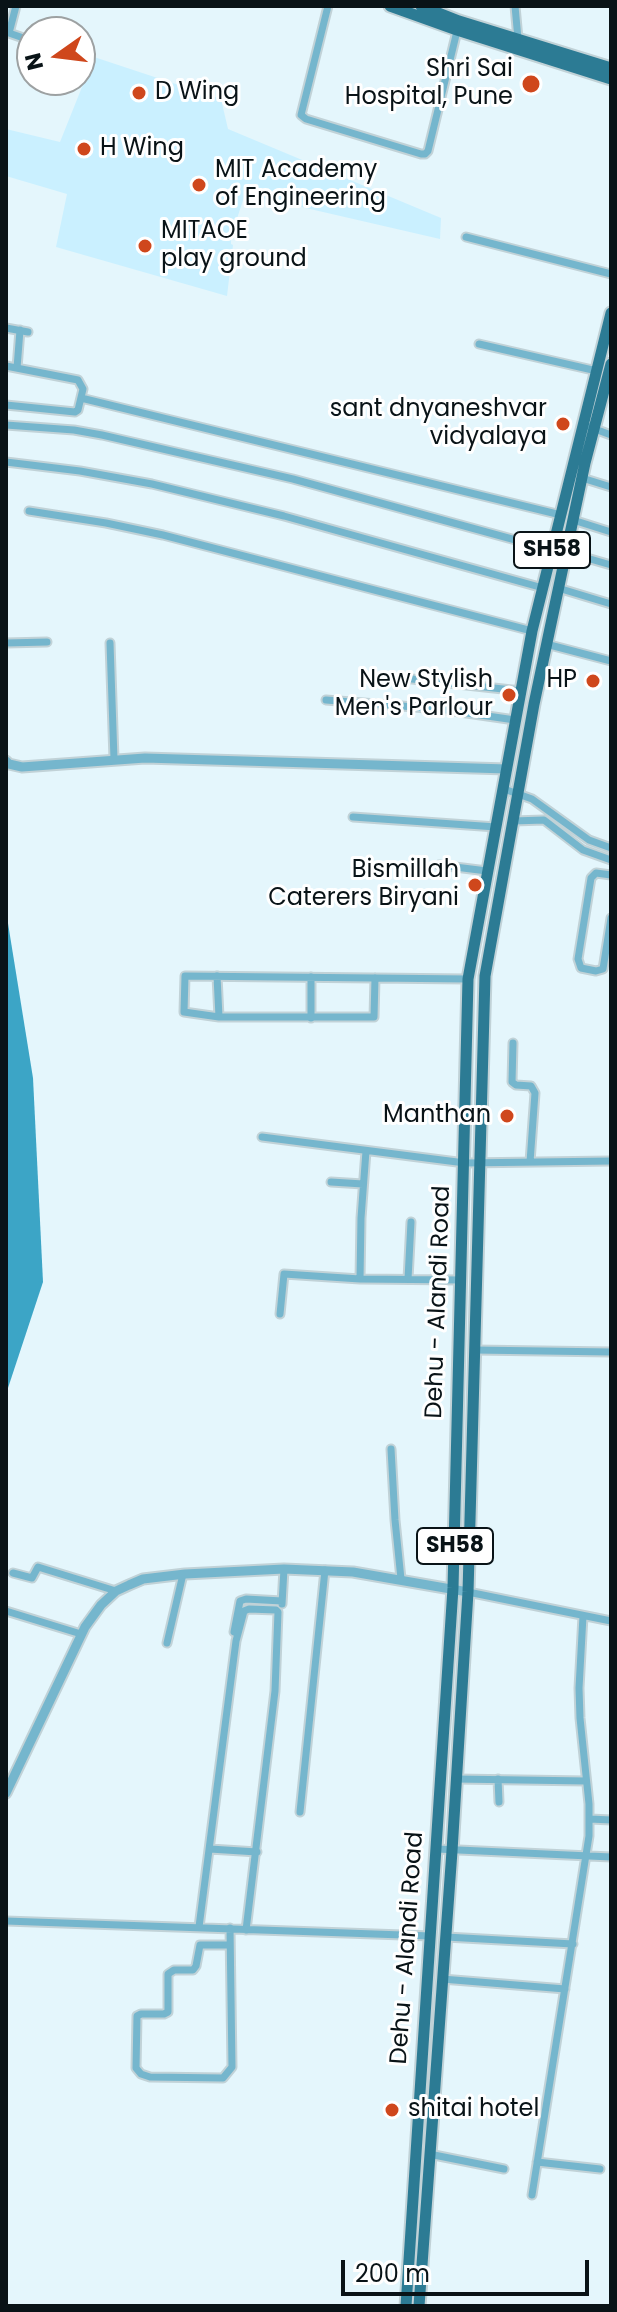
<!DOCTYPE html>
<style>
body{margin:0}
#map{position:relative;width:617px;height:2312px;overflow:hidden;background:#e4f6fc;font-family:Poppins,sans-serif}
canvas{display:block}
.frame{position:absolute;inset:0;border:8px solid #091317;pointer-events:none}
.north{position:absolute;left:16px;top:16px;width:80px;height:80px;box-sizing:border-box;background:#fff;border:2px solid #9da1a2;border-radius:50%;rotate:256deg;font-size:22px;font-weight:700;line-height:32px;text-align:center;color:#091317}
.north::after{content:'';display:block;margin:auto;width:28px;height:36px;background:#cf471c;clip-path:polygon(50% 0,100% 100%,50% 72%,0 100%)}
.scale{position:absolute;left:341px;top:2260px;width:248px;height:36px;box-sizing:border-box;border:4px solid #091317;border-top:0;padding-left:10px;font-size:24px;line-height:28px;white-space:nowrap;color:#091317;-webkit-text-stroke:6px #fff;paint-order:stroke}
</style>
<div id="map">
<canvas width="617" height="2312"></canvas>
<div class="frame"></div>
<div class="north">N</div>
<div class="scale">200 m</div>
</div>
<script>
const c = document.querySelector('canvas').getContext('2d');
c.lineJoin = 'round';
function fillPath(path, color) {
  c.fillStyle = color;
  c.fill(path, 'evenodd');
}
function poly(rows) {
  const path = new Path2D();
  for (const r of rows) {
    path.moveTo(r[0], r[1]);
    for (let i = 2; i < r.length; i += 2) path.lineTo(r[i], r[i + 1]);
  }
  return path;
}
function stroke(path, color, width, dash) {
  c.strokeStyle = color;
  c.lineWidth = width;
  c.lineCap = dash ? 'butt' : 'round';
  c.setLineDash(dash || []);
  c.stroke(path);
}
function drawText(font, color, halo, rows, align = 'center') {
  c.font = font + ' Poppins,sans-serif';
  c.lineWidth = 6;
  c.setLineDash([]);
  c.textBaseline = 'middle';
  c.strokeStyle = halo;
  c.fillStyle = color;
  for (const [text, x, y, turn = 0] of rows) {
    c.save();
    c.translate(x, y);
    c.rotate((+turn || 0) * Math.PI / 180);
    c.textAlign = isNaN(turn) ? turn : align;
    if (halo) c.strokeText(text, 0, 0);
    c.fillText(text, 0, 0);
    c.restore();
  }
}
fillPath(poly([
 [94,57,221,99,228,129,441,218,440,239,245,194,231,237,231,244,233,245,227,296,56,247,67,194,6,176,6,129,60,142]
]), '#caf0ff');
fillPath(poly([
 [6,911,33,1078,43,1282,6,1394]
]), '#3ca5c6');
const minor = poly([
 [16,6,9,33,32,41],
 [328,6,301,115,306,119,421,154,425,154,428,151,458,27],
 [515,6,518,39],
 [80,56,84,58],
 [466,237,611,274],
 [6,328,28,332],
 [479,344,597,371],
 [6,366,78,380,83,389,78,410,75,412,6,405],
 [17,368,20,330],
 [81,398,561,515],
 [6,425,74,430,102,435,293,479,552,550],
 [584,425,611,435],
 [6,462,80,471,152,484,284,516,543,588],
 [582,478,611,487],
 [29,511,106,523,163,535,532,631],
 [573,520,611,532],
 [566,552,611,565],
 [558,588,611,604],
 [6,643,47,642],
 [110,643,114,759],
 [546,644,611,661],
 [403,678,521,691],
 [326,700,439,709,515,720],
 [504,789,532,799,589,840,611,848],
 [353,817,496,827],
 [513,821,544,820,583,850,611,860],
 [439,865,487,871],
 [611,875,596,873,591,878,578,959,581,968,596,971,603,969,611,918],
 [217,976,219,1017],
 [375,978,374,1017,219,1017,184,1012,185,976,468,979],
 [311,1018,311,977],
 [513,1043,512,1082,516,1085,531,1086,535,1093,530,1162],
 [262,1137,465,1163,611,1161],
 [331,1182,363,1184],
 [360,1279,361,1218,366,1151],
 [408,1279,411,1222],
 [280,1314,284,1274,360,1279,462,1280],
 [475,1350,611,1352],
 [391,1449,395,1520,401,1579],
 [13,1573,32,1578,38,1567,116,1591],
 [468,1592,611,1621],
 [282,1604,284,1569],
 [6,1611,81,1634],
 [234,1632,240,1601,246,1599,282,1601],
 [167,1643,183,1574],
 [456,1779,586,1781],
 [498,1779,499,1802],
 [300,1812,325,1570],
 [590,1819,611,1820],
 [210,1849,257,1852],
 [437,1849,611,1857],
 [6,1921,431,1936],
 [199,1927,236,1641,244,1611,249,1609,276,1610,278,1612,275,1691,246,1930],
 [446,1937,573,1944],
 [230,1945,200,1945,196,1966,193,1970,174,1970,168,1974,168,2012,164,2014,141,2014,137,2016,136,2068,141,2074,150,2077,223,2078,232,2067,230,1928],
 [442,1979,565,1989],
 [429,2154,504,2169],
 [537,2162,600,2169],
 [532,2195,589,1836,589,1804,580,1718,579,1688,583,1616]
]);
const tertiary = poly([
 [6,761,9,764,22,767,145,758,507,769],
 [6,1793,85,1627,101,1605,116,1591,129,1585,143,1579,185,1574,284,1569,353,1572,468,1592]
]);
const primary = poly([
 [390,6,457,30,611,79],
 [421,6,459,21,611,68],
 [406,2306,453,1588,468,979,532,631,611,313],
 [419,2306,452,1851,468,1592,485,976,534,704,585,463,611,364]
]);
stroke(minor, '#c1d2d7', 11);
stroke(tertiary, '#c1d2d7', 13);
stroke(primary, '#c1d2d7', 15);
stroke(minor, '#75b6cd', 7);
stroke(tertiary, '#75b6cd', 9);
stroke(primary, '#2c7b94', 11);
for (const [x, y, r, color] of [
 [531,84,10,"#cf471c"],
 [139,93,8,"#cf471c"],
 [84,149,8,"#cf471c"],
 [199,185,8,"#cf471c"],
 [145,246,8,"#cf471c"],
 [563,424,8,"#cf471c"],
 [593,681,8,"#cf471c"],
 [509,695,8,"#cf471c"],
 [475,885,8,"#cf471c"],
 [507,1116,8,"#cf471c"],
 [392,2110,8,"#cf471c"]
]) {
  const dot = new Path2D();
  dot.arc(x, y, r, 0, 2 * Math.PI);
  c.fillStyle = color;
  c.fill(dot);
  stroke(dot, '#fff', 3);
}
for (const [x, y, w] of [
 [552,550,76],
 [455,1546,76]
]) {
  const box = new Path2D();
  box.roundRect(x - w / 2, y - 18, w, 36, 6);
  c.fillStyle = '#fff';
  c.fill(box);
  stroke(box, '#091317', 2);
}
drawText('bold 22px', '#091317', null, [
 ["SH58",552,550],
 ["SH58",455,1546]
]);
drawText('24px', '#091317', '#fff', [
 ["Shri Sai",513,70],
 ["Hospital, Pune",513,98],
 ["D Wing",155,93,"left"],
 ["H Wing",100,149,"left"],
 ["MIT Academy",215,171,"left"],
 ["of Engineering",215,199,"left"],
 ["MITAOE",161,232,"left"],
 ["play ground",161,260,"left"],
 ["sant dnyaneshvar",547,410],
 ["vidyalaya",547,438],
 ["New Stylish",493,681],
 ["Men's Parlour",493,709],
 ["HP",577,681],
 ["Bismillah",459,871],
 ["Caterers Biryani",459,899],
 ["Manthan",491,1116],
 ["shitai hotel",408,2110,"left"]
], 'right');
drawText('24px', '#091317', '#fff', [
 ["Dehu - Alandi Road",439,1302,-88],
 ["Dehu - Alandi Road",408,1948,-86]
]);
</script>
